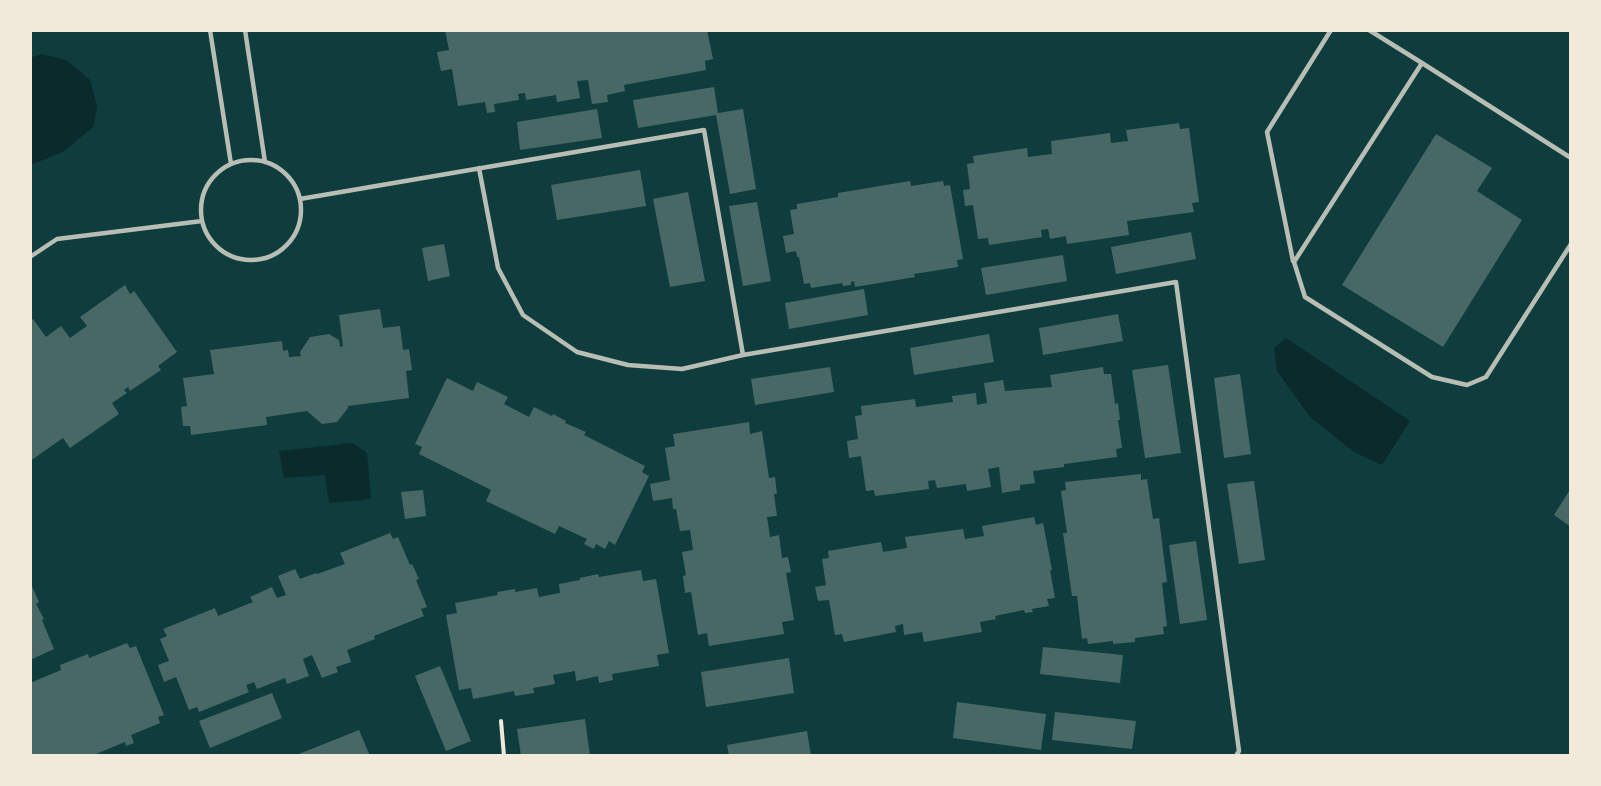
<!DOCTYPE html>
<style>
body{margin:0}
#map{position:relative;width:1601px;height:786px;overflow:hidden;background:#0f3d3e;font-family:Merriweather,serif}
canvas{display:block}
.frame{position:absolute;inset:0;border:32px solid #f1e9da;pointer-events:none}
</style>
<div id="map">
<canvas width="1601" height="786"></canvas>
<div class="frame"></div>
</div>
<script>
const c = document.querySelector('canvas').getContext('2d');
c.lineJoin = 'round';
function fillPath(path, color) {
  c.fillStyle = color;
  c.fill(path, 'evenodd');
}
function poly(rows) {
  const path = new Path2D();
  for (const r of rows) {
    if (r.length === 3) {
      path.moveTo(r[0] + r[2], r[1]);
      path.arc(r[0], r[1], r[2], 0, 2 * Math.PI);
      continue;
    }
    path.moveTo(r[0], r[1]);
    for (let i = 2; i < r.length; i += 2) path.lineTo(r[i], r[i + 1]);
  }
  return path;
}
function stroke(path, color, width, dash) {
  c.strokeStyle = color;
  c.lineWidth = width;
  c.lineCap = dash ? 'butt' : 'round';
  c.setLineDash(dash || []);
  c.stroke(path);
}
fillPath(poly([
 [41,54,66,60,90,80,97,106,94,126,63,152,30,165,30,58],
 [1286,338,1410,421,1382,465,1354,452,1310,417,1277,371,1274,348],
 [353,443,367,453,371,499,329,503,325,475,284,478,279,451]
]), '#0a2a2b');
fillPath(poly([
 [445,30,707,30,713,59,705,61,706,70,624,85,625,91,607,95,608,102,592,104,588,80,577,81,580,98,557,102,556,95,526,100,525,93,518,94,519,100,494,104,495,112,487,113,485,102,458,106,452,69,441,71,437,52,449,50],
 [714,87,718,113,743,109,756,189,730,194,716,115,638,128,633,100],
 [597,109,602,138,520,150,517,122],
 [1179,123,1180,129,1189,128,1199,202,1192,203,1194,212,1127,221,1129,235,1067,244,1066,236,1050,239,1048,229,1041,230,1042,237,989,245,988,238,978,239,973,205,965,206,963,190,970,189,967,164,974,163,973,156,1027,148,1028,157,1052,154,1051,141,1110,133,1111,143,1128,141,1126,130],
 [1436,134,1492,168,1477,191,1522,220,1443,347,1342,285],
 [640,170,646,206,557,220,551,185],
 [910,181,911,186,943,181,944,186,950,185,963,259,957,260,958,267,914,274,915,277,855,287,854,281,851,282,851,285,843,286,842,283,811,288,810,283,804,284,799,257,797,257,796,251,786,253,783,236,794,234,790,210,797,209,797,204,838,197,838,193],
 [688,192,705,281,670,287,653,199],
 [757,202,771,281,743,286,729,206],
 [1191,232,1196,259,1116,274,1111,247],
 [444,244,450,276,428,281,422,248],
 [1063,255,1067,281,986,295,981,268],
 [125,285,130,294,134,291,177,352,158,366,161,370,130,391,128,387,124,390,127,393,112,403,119,414,70,448,63,438,30,461,30,321,33,319,46,337,61,326,70,338,87,326,80,317],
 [864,289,868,315,789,329,785,303],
 [380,309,383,328,400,326,403,350,409,349,412,370,406,371,409,398,348,406,348,408,337,422,322,424,307,411,266,417,267,425,191,435,190,426,183,426,181,407,187,406,183,378,214,374,210,350,282,341,283,351,288,350,289,357,301,356,300,352,310,337,329,334,339,340,340,347,343,346,339,315],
 [1118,314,1123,341,1043,355,1039,328],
 [989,334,994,362,914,375,910,348],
 [1168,365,1181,453,1145,458,1132,370],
 [830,367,834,392,755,405,751,379],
 [1103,367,1104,374,1111,374,1115,404,1118,403,1120,420,1118,420,1122,448,1116,449,1117,457,1064,464,1064,467,1033,471,1035,483,1020,485,1020,490,1002,493,999,467,988,469,991,487,967,491,966,484,937,488,935,480,928,481,929,489,875,496,874,490,866,491,861,456,849,458,847,441,858,439,855,416,862,415,861,406,915,399,916,407,953,402,952,396,976,393,977,405,987,403,984,383,1003,380,1005,391,1052,387,1050,375],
 [1240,374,1251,454,1224,458,1214,378],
 [447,378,473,391,477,382,508,397,504,404,529,417,534,407,552,416,553,414,566,421,565,423,586,432,584,435,645,466,642,472,649,476,615,545,609,541,605,549,596,544,594,549,584,544,587,539,559,526,555,534,486,501,491,490,419,454,422,447,415,444],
 [749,422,750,434,762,431,769,478,775,477,777,494,774,494,777,516,767,517,770,537,779,535,782,558,788,557,791,572,786,573,794,620,782,622,784,634,709,646,707,633,698,635,691,592,685,593,683,576,686,575,682,552,693,550,690,530,680,531,676,509,673,509,672,498,653,501,650,484,670,480,665,448,675,446,673,434],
 [1141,474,1141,480,1147,479,1153,519,1159,518,1167,582,1162,583,1167,626,1163,627,1164,634,1135,638,1135,642,1113,644,1113,641,1088,644,1087,638,1082,639,1077,596,1072,596,1063,533,1067,533,1061,491,1066,490,1065,482],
 [1254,481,1265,560,1239,564,1227,484],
 [1571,488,1571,527,1554,515],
 [423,490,426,516,405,519,401,492],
 [1034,517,1036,525,1043,523,1052,570,1050,570,1055,598,1047,599,1049,606,1032,609,1033,612,1025,613,1024,610,995,616,996,619,980,622,982,632,924,642,922,632,904,635,903,624,895,626,896,632,844,642,842,634,835,635,829,600,818,601,815,587,826,585,822,559,829,558,828,551,881,542,883,552,907,548,905,537,963,529,965,539,984,536,982,526],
 [390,533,393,539,398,537,410,565,412,564,419,579,416,580,427,607,421,609,424,616,374,636,375,639,347,650,351,662,336,667,338,672,322,678,312,655,303,659,309,676,287,684,285,678,257,689,254,682,246,685,249,692,199,712,197,707,189,710,176,677,164,682,158,665,169,661,160,639,167,636,163,629,215,608,218,616,253,602,250,597,272,587,277,598,286,595,278,576,295,569,300,579,316,573,317,574,345,564,340,553],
 [1196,541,1207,620,1180,624,1169,545],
 [641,570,643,581,656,579,669,653,657,655,659,666,612,674,613,680,599,683,598,676,576,681,575,671,553,675,555,684,533,688,534,693,515,696,514,691,473,699,471,688,459,690,446,615,457,613,455,603,498,595,497,592,515,589,515,592,537,588,539,597,560,593,559,584,580,580,580,578,598,574,599,577],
 [30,582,39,602,36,604,44,619,42,620,54,649,30,660],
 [127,643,130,648,136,646,164,715,158,717,160,723,131,735,134,743,126,746,125,742,96,754,96,756,30,756,30,683,61,670,60,665,88,654,89,658],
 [1043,647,1123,655,1120,683,1040,674],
 [789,658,794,693,706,707,701,672],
 [440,666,471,741,446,751,415,676],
 [272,693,282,718,210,748,199,721],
 [957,702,1046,714,1041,750,953,738],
 [1055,712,1136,721,1132,749,1052,740],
 [585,719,590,756,521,756,517,729],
 [359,730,370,756,294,756],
 [807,731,811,756,729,756,727,745]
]), '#486865');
stroke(poly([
 [501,721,504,756]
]), '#f1e9da', 4);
stroke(poly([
 [210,30,231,164],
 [245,30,265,162],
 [1369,30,1422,63],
 [1571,158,1422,63,1294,262,1305,297,1432,377,1467,385,1486,377,1571,244],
 [251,210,50],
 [479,168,498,268,523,315,577,352,628,365,682,369,743,355,1176,282,1239,751,1236,756],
 [300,199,704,130,743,355],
 [30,257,57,239,202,221],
 [1293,261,1267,132,1331,30]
]), '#b8beb3', 4.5);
</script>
